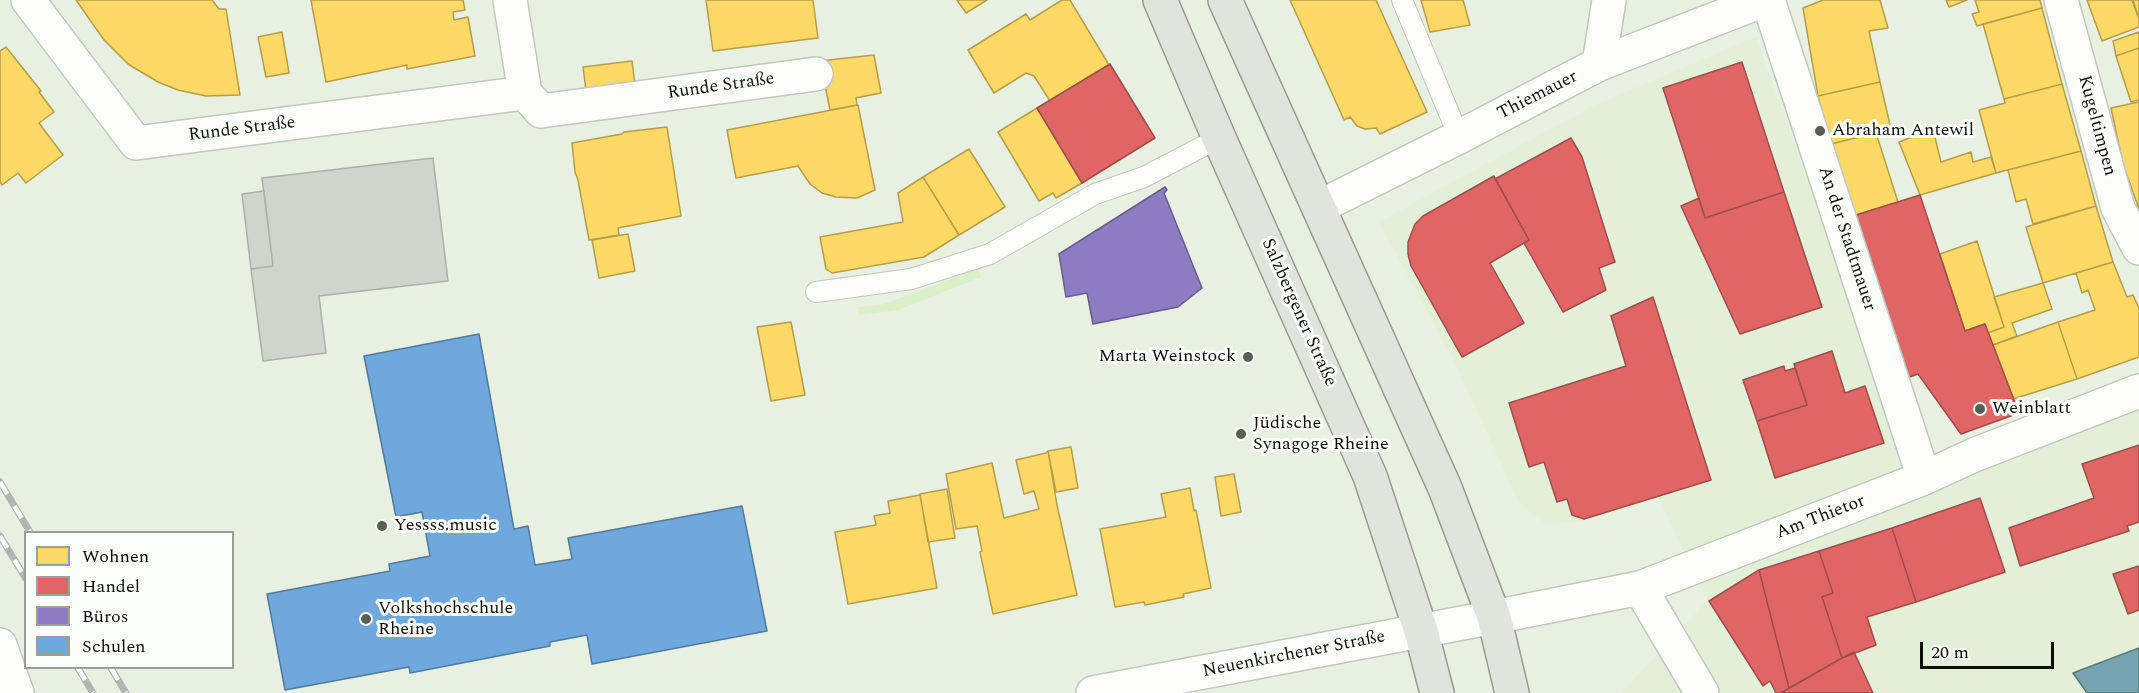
<!DOCTYPE html>
<meta charset="utf-8">
<style>
body{margin:0}
#map{position:relative;width:2139px;height:693px;overflow:hidden;background:#e8f0e1;font-family:Spectral,serif}
canvas{display:block}
.legend{position:absolute;left:24px;top:531px;width:210px;height:138px;box-sizing:border-box;background:#fbfef9;border:2px solid #9b9f98;margin:0;padding:8px 10px;list-style:none;font-size:18px;color:#0b1007}
.legend li{display:flex;align-items:center;gap:12px;height:30px}
.legend b{width:30px;border:2px solid #9b9f98}
.scale{position:absolute;left:1920px;top:642px;width:134px;height:27px;box-sizing:border-box;border:3px solid #0b1007;border-top:0;padding-left:8px;font-size:18px;line-height:21px;white-space:nowrap;color:#0b1007;-webkit-text-stroke:4px #fbfef9;paint-order:stroke}
</style>
<div id="map">
<canvas width="2139" height="693"></canvas>
<ul class="legend">
<li><b style="height:16px;background:#ffd966"></b>Wohnen</li>
<li><b style="height:16px;background:#e06666"></b>Handel</li>
<li><b style="height:16px;background:#8e7cc3"></b>Büros</li>
<li><b style="height:16px;background:#6fa8dc"></b>Schulen</li>
</ul>
<div class="scale">20 m</div>
</div>
<script>
const c = document.querySelector('canvas').getContext('2d');
c.lineJoin = 'round';
function fillPath(path, color) {
  c.fillStyle = color;
  c.fill(path, 'evenodd');
}
function poly(rows) {
  const path = new Path2D();
  for (const r of rows) {
    path.moveTo(r[0], r[1]);
    for (let i = 2; i < r.length; i += 2) path.lineTo(r[i], r[i + 1]);
  }
  return path;
}
function stroke(path, color, width, dash) {
  c.strokeStyle = color;
  c.lineWidth = width;
  c.lineCap = dash ? 'butt' : 'round';
  c.setLineDash(dash || []);
  c.stroke(path);
}
function drawText(font, color, halo, rows, align = 'center') {
  c.font = font + ' Spectral,serif';
  c.lineWidth = 6;
  c.setLineDash([]);
  c.textBaseline = 'middle';
  c.strokeStyle = halo;
  c.fillStyle = color;
  for (const [text, x, y, turn = 0] of rows) {
    c.save();
    c.translate(x, y);
    c.rotate((+turn || 0) * Math.PI / 180);
    c.textAlign = isNaN(turn) ? turn : align;
    if (halo) c.strokeText(text, 0, 0);
    c.fillText(text, 0, 0);
    c.restore();
  }
}
fillPath(poly([
 [1756,37,1917,490,2139,405,2139,693,1621,693,1707,601,1659,498,1581,521,1547,525,1519,502,1454,361,1379,222,1595,105]
]), '#e2f0d7');
fillPath(poly([
 [979,268,981,277,898,310,859,315,858,307,884,304]
]), '#dbefc9');
const homes = poly([
 [76,0,212,0,219,9,226,9,240,95,206,96,178,90,158,82,128,64,104,40,76,0],
 [311,0,463,0,465,10,453,12,454,20,468,17,475,56,407,69,407,65,326,82,311,0],
 [706,0,813,0,818,38,713,51,706,0],
 [957,0,987,0,966,13,957,0],
 [1062,0,1070,0,1109,65,1050,101,1034,76,1026,73,994,93,968,50,1026,14,1030,20,1062,0],
 [1290,0,1376,0,1427,112,1380,134,1376,128,1365,129,1357,126,1350,117,1344,120,1290,0],
 [1421,0,1463,0,1470,25,1430,32,1421,0],
 [1823,0,1880,0,1888,28,1869,31,1880,82,1818,96,1803,8,1823,0],
 [1946,0,1967,0,1949,7,1946,0],
 [1975,0,2040,0,2042,8,1977,26,1972,14,1979,12,1975,0],
 [2087,0,2133,0,2139,19,2139,27,2102,41,2087,0],
 [2132,0,2139,0,2139,19,2132,0],
 [2042,8,2062,84,2004,99,1983,24,2042,8],
 [282,32,289,73,266,77,258,37,282,32],
 [2139,32,2139,48,2116,56,2113,41,2139,32],
 [6,47,41,91,39,92,54,112,39,123,63,155,26,183,18,173,2,185,0,182,0,51,6,47],
 [2139,48,2139,100,2131,102,2116,56,2139,48],
 [874,55,881,93,856,98,857,105,830,110,820,61,874,55],
 [632,61,635,85,586,91,583,67,632,61],
 [1880,82,1891,129,1831,144,1818,96,1880,82],
 [2062,84,2081,151,1996,173,1979,110,2005,103,2004,99,2062,84],
 [2139,102,2139,209,2123,164,2111,108,2139,102],
 [858,105,875,190,857,198,836,197,822,193,810,184,798,166,736,178,727,130,858,105],
 [1037,108,1082,183,1056,198,1053,193,1039,201,998,132,1037,108],
 [667,127,681,216,618,228,619,235,589,240,578,180,575,172,572,143,622,134,624,132,667,127],
 [1933,129,1941,162,1971,152,1973,162,1991,157,1996,173,1920,195,1899,142,1933,129],
 [1876,133,1898,202,1853,216,1831,144,1876,133],
 [969,149,1005,207,959,235,923,177,969,149],
 [2081,151,2096,206,2033,224,2026,199,2016,202,2008,170,2081,151],
 [923,177,959,235,924,257,832,273,826,269,820,237,903,222,898,193,923,177],
 [2096,206,2113,262,2043,283,2026,227,2096,206],
 [628,234,635,271,599,278,592,240,628,234],
 [1977,241,2004,327,1988,333,1985,324,1965,331,1940,254,1977,241],
 [2113,262,2127,297,2133,295,2139,308,2139,357,2077,379,2058,322,2095,310,2088,290,2082,293,2076,273,2113,262],
 [2043,283,2052,309,2012,323,2017,336,1993,345,1988,333,2004,327,1994,297,2043,283],
 [791,322,805,395,771,401,757,327,791,322],
 [2058,322,2077,379,2013,399,1993,345,2058,322],
 [1071,447,1078,488,1056,492,1048,451,1071,447],
 [1048,451,1057,505,1077,595,993,614,980,552,982,551,977,526,956,529,946,474,992,463,1004,518,1039,509,1034,491,1024,494,1016,460,1046,453,1048,451],
 [1234,474,1241,512,1221,516,1215,477,1234,474],
 [1190,488,1194,511,1196,510,1211,588,1183,594,1184,597,1145,605,1144,602,1115,607,1100,529,1166,517,1161,494,1190,488],
 [947,489,955,538,928,542,920,494,947,489],
 [920,495,937,588,848,604,835,532,876,525,874,516,890,513,888,501,920,495]
]);
fillPath(homes, '#ffd966');
stroke(homes, '#b69d4a', 1.5);
const shops = poly([
 [1742,62,1784,192,1705,218,1663,88,1742,62],
 [1110,64,1155,138,1082,183,1037,108,1110,64],
 [1571,138,1582,157,1615,262,1599,268,1606,290,1563,312,1524,243,1529,240,1495,179,1571,138],
 [1494,176,1529,240,1490,263,1524,323,1462,357,1411,266,1408,254,1408,242,1415,224,1423,216,1494,176],
 [1784,192,1822,307,1740,334,1681,206,1699,198,1705,218,1784,192],
 [1920,195,1965,331,1985,324,2019,413,1961,434,1918,374,1907,378,1853,216,1920,195],
 [1653,297,1711,480,1584,519,1572,515,1567,499,1557,502,1544,462,1529,467,1509,403,1626,366,1611,316,1653,297],
 [1832,351,1845,393,1865,386,1884,443,1775,478,1757,421,1807,405,1794,364,1832,351],
 [1784,366,1785,371,1795,368,1807,405,1757,421,1743,380,1784,366],
 [2139,445,2139,522,2127,526,2129,531,2020,566,2009,528,2094,498,2082,464,2139,445],
 [1980,498,2005,572,1916,602,1892,528,1980,498],
 [1892,528,1916,602,1867,617,1876,645,1842,658,1822,597,1833,593,1819,551,1892,528],
 [1819,551,1833,593,1822,597,1842,658,1789,688,1759,570,1819,551],
 [2139,566,2139,610,2128,614,2113,574,2139,566],
 [1759,570,1789,688,1781,693,1776,693,1770,681,1763,686,1709,601,1759,570],
 [1854,652,1873,693,1781,693,1842,658,1854,652]
]);
fillPath(shops, '#e06666');
stroke(shops, '#a04c4a', 1.5);
const offices = poly([
 [1165,187,1167,190,1164,193,1202,288,1178,307,1093,324,1087,293,1066,297,1059,254,1165,187]
]);
fillPath(offices, '#8e7cc3');
stroke(offices, '#675c8b', 1.5);
const schools = poly([
 [479,334,514,529,528,526,535,565,572,559,568,538,742,506,767,631,592,664,587,635,550,642,550,646,410,673,409,667,285,690,267,594,390,571,389,564,430,556,422,512,396,517,364,356,479,334]
]);
fillPath(schools, '#6fa8dc');
stroke(schools, '#517a9c', 1.5);
const public = poly([
 [2139,648,2139,693,2087,693,2073,673,2139,648]
]);
fillPath(public, '#76a5af');
stroke(public, '#56787d', 1.5);
const building = poly([
 [433,158,448,281,319,296,326,353,263,361,251,269,273,266,262,178,433,158],
 [264,191,273,266,251,269,242,194,264,191]
]);
fillPath(building, '#cfd6c9');
stroke(building, '#acb1a6', 1.5);
const service = poly([
 [1402,0,1459,137],
 [816,292,911,279,990,254,1095,194,1144,177,1219,138]
]);
const minor = poly([
 [28,0,136,143,525,93,510,0],
 [1768,0,1924,478],
 [2061,0,2118,208,2139,248],
 [1599,64,1609,0],
 [525,93,541,111,816,74],
 [1319,207,1459,137,1599,64,1764,0],
 [1640,588,1702,693],
 [1494,617,1640,588,1924,478,1974,455,2139,391],
 [0,645,17,693]
]);
const tertiary = poly([
 [1093,693,1494,617]
]);
const primary = poly([
 [1160,0,1219,138,1370,476,1421,631,1437,693],
 [1225,0,1445,488,1494,617,1512,693]
]);
stroke(service, '#c2c8bc', 22);
stroke(minor, '#c2c8bc', 36);
stroke(tertiary, '#c2c8bc', 36);
stroke(primary, '#969f8e', 36);
stroke(service, '#fcfdfa', 20);
stroke(minor, '#fcfdfa', 33);
stroke(tertiary, '#fcfdfa', 33);
stroke(primary, '#e0e4dd', 33);
const rail = poly([
 [0,482,30,532],
 [0,536,26,579],
 [78,668,93,693],
 [111,668,126,693]
]);
stroke(rail, '#b3b5b2', 7);
stroke(rail, '#fbfef9', 4.5, [14]);
for (const [x, y, r, color] of [
 [1820,131,6,"#585e53"],
 [1248,357,6,"#585e53"],
 [1980,409,6,"#585e53"],
 [1241,434,6,"#585e53"],
 [382,526,6,"#585e53"],
 [366,619,6,"#585e53"]
]) {
  const dot = new Path2D();
  dot.arc(x, y, r, 0, 2 * Math.PI);
  c.fillStyle = color;
  c.fill(dot);
  stroke(dot, '#fbfef9', 2);
}
drawText('18px', '#0b1007', '#fbfef9', [
 ["Runde Straße",721,87,-8],
 ["Thiemauer",1538,96,-27],
 ["Kugeltimpen",2096,126,75],
 ["Runde Straße",242,130,-7],
 ["An der Stadtmauer",1846,239,72],
 ["Salzbergener Straße",1298,313,66],
 ["Am Thietor",1821,518,-21],
 ["Neuenkirchener Straße",1294,655,-11]
]);
drawText('18px', '#0b1007', '#fbfef9', [
 ["Abraham Antewil",1832,131],
 ["Marta Weinstock",1236,357,"right"],
 ["Weinblatt",1992,409],
 ["Jüdische",1253,424],
 ["Synagoge Rheine",1253,445],
 ["Yessss.music",394,526],
 ["Volkshochschule",378,609],
 ["Rheine",378,630]
], 'left');
</script>
